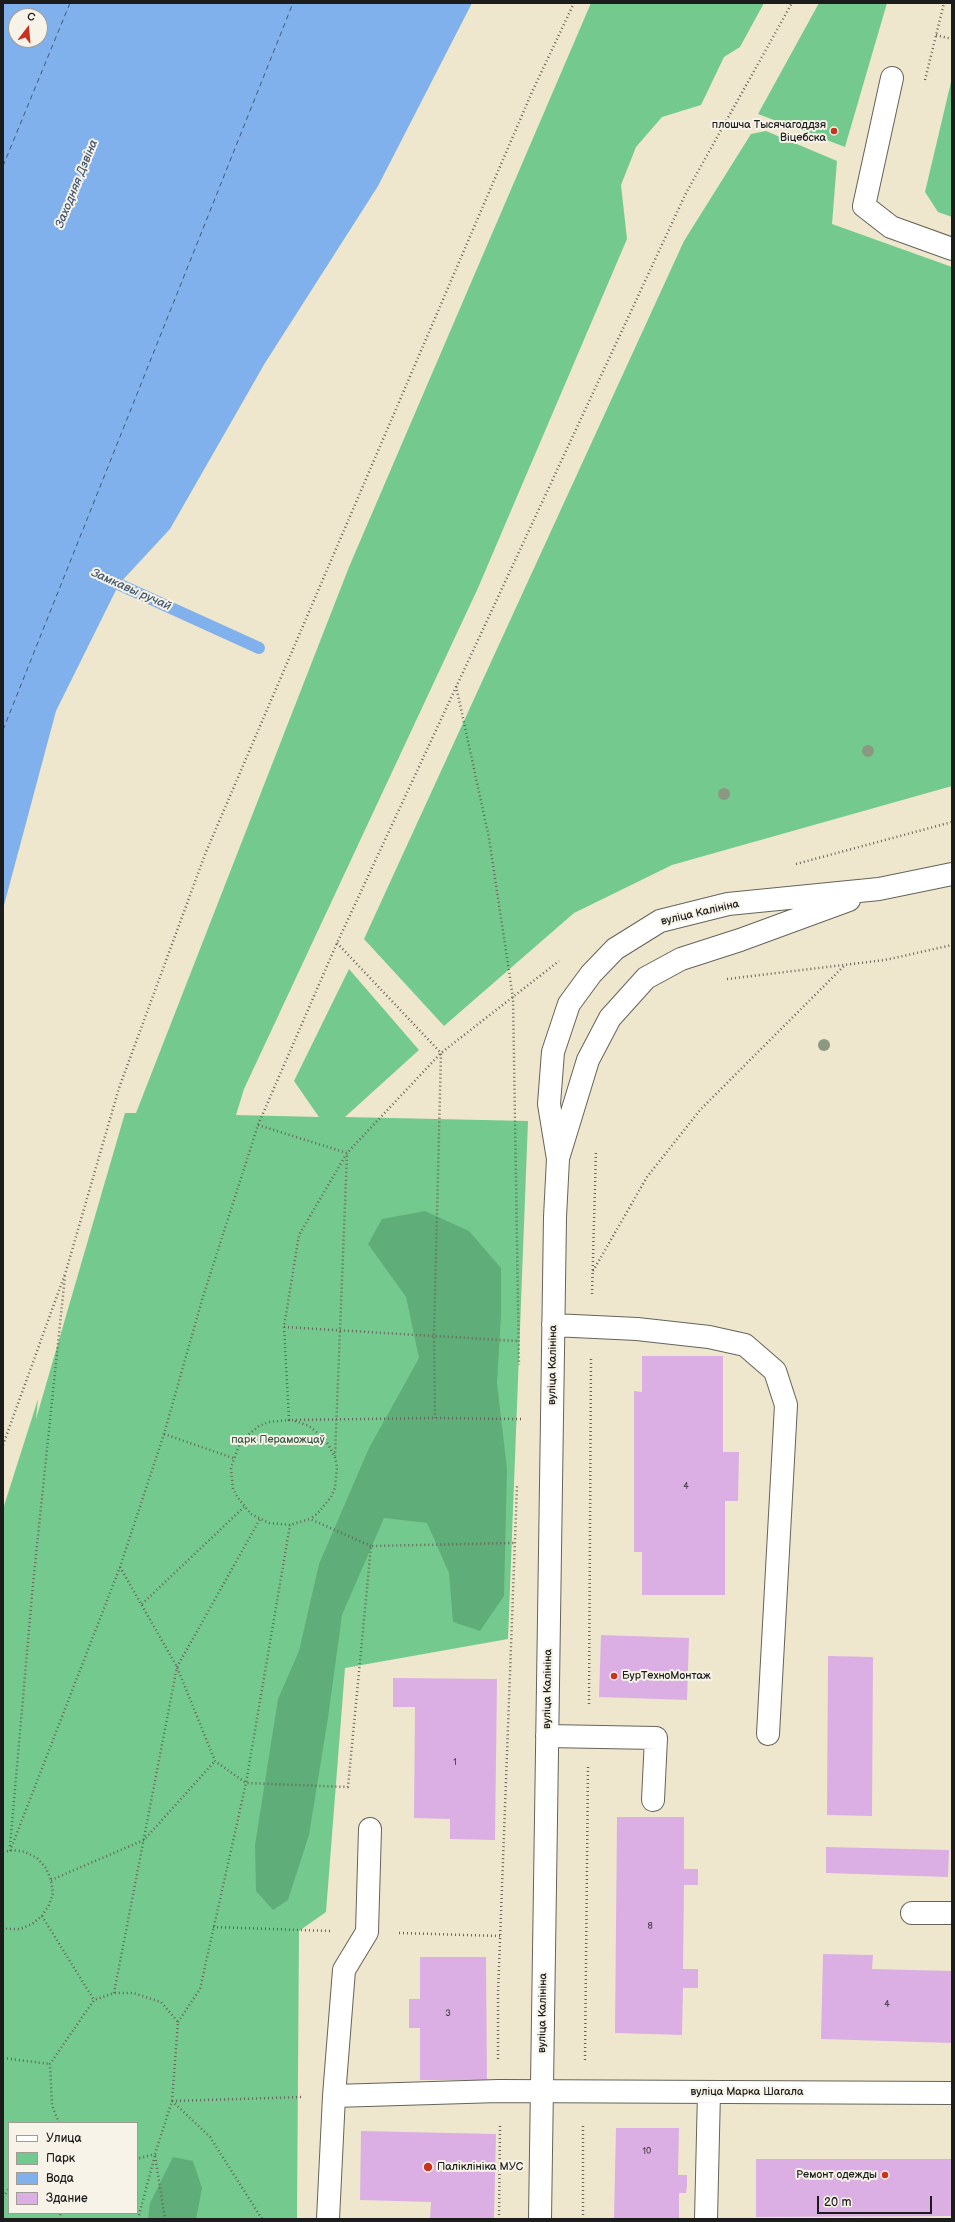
<!DOCTYPE html>
<meta charset="utf-8">
<style>
body{margin:0}
#map{position:relative;width:955px;height:2222px;overflow:hidden;background:#eee7cd;font-family:"Balsamiq Sans",sans-serif}
canvas{display:block}
.frame{position:absolute;inset:0;border:4px solid #1c1c1c;pointer-events:none}
.legend{position:absolute;left:8px;top:2122px;width:130px;height:92px;box-sizing:border-box;background:#f7f3e8;border:1px solid #9f9d96;margin:0;padding:5px 7px;list-style:none;font-size:12px;color:#1c1c1c}
.legend li{display:flex;align-items:center;gap:8px;height:20px}
.legend b{width:20px;border:1px solid #9f9d96}
.north{position:absolute;left:8px;top:8px;width:40px;height:40px;box-sizing:border-box;background:#f7f3e8;border:1px solid #9f9d96;border-radius:50%;rotate:16deg;font-size:11px;font-weight:700;line-height:16px;text-align:center;color:#1c1c1c}
.north::after{content:'';display:block;margin:auto;width:14px;height:18px;background:#c8321e;clip-path:polygon(50% 0,100% 100%,50% 72%,0 100%)}
.scale{position:absolute;left:817px;top:2196px;width:115px;height:18px;box-sizing:border-box;border:2px solid #1c1c1c;border-top:0;padding-left:5px;font-size:12px;line-height:14px;white-space:nowrap;color:#1c1c1c;-webkit-text-stroke:3px #f7f3e8;paint-order:stroke}
</style>
<div id="map">
<canvas width="955" height="2222"></canvas>
<div class="frame"></div>
<ul class="legend">
<li><b style="height:5px;background:#fff"></b>Улица</li>
<li><b style="height:11px;background:#74ca8e"></b>Парк</li>
<li><b style="height:11px;background:#80b1ec"></b>Вода</li>
<li><b style="height:11px;background:#dbafe4"></b>Здание</li>
</ul>
<div class="north">С</div>
<div class="scale">20 m</div>
</div>
<script>
const c = document.querySelector('canvas').getContext('2d');
c.lineJoin = 'round';
function fillPath(path, color) {
  c.fillStyle = color;
  c.fill(path, 'evenodd');
}
function poly(rows) {
  const path = new Path2D();
  for (const r of rows) {
    path.moveTo(r[0], r[1]);
    for (let i = 2; i < r.length; i += 2) path.lineTo(r[i], r[i + 1]);
  }
  return path;
}
function stroke(path, color, width, dash) {
  c.strokeStyle = color;
  c.lineWidth = width;
  c.lineCap = dash ? 'butt' : 'round';
  c.setLineDash(dash || []);
  c.stroke(path);
}
function drawText(font, color, halo, rows, align = 'center') {
  c.font = font + ' "Balsamiq Sans",sans-serif';
  c.lineWidth = 4;
  c.setLineDash([]);
  c.textBaseline = 'middle';
  c.strokeStyle = halo;
  c.fillStyle = color;
  for (const [text, x, y, turn = 0] of rows) {
    c.save();
    c.translate(x, y);
    c.rotate((+turn || 0) * Math.PI / 180);
    c.textAlign = isNaN(turn) ? turn : align;
    if (halo) c.strokeText(text, 0, 0);
    c.fillText(text, 0, 0);
    c.restore();
  }
}
fillPath(poly([
 [591,3,764,3,740,47,724,57,701,105,662,117,636,147,621,185,627,239,478,588,244,1089,236,1115,319,1117,294,1081,349,969,419,1050,345,1117,528,1121,508,1639,345,1668,326,1912,299,1931,297,2219,3,2219,3,1509,38,1399,36,1419,125,1113,136,1113,349,567],
 [9,2123,137,2123,137,2213,9,2213],
 [819,3,887,3,845,147,758,114],
 [951,82,952,82,952,217,938,212,925,192],
 [766,131,837,161,832,224,952,267,952,786,672,865,574,913,444,1026,364,939,684,241,751,134]
]), '#74ca8e');
fillPath(poly([
 [425,1211,469,1231,501,1268,501,1316,497,1383,507,1469,504,1596,480,1631,453,1622,449,1573,427,1523,384,1518,342,1615,328,1718,309,1835,288,1900,273,1910,256,1891,255,1845,278,1699,299,1651,319,1564,369,1448,419,1358,406,1297,368,1244,382,1219],
 [173,2157,193,2161,202,2188,196,2219,148,2219,150,2203]
]), '#5fae79');
fillPath(poly([
 [3,3,472,3,378,186,265,363,170,529,119,584,56,711,3,909],
 [16,16,40,16,40,40,16,40]
]), '#80b1ec');
stroke(poly([
 [105,578,259,648]
]), '#80b1ec', 12);
stroke(poly([
 [3,166,70,3],
 [3,730,293,3]
]), '#44586f', 1, [5, 4]);
fillPath(poly([
 [642,1356,723,1356,723,1452,739,1452,738,1501,725,1501,725,1595,642,1595,642,1552,634,1552,634,1391,642,1392],
 [601,1635,689,1638,687,1700,599,1697],
 [828,1656,873,1657,872,1816,827,1815],
 [393,1678,497,1679,495,1840,450,1839,450,1819,414,1818,415,1707,393,1707],
 [617,1817,684,1817,684,1869,698,1869,698,1885,684,1885,683,1969,698,1969,698,1988,683,1988,682,2035,615,2033],
 [826,1847,949,1850,948,1877,826,1873],
 [823,1954,873,1955,872,1969,952,1971,952,2043,821,2039],
 [420,1957,486,1957,487,2080,420,2080,420,2028,409,2028,409,1999,420,1999],
 [616,2128,679,2128,678,2175,687,2175,687,2186,686,2193,679,2193,679,2219,614,2219],
 [361,2131,496,2134,494,2219,430,2219,431,2202,360,2200],
 [756,2159,952,2159,952,2216,756,2217]
]), '#dbafe4');
const minor = poly([
 [892,78,864,206,891,227,952,249],
 [559,1155,588,1060,610,1018,646,978,681,959,740,940,849,900],
 [553,1325,637,1329,709,1337,745,1345,775,1371,786,1405,768,1734],
 [547,1736,656,1738,653,1800],
 [912,1913,952,1913],
 [334,2096,499,2091,952,2093],
 [328,2219,334,2096,344,1970,367,1932,370,1829],
 [540,2219,555,1217,558,1159,549,1104,553,1052,569,1004,591,974,615,949,660,921,728,904,879,889,952,874],
 [706,2219,709,2092]
]);
stroke(minor, '#66635a', 24);
stroke(poly([
 [936,35,952,39],
 [925,80,944,3],
 [456,686,489,838,513,998,519,1365],
 [796,864,952,822],
 [337,943,441,1053,434,1335,435,1418],
 [727,979,885,960,952,945],
 [258,1125,347,1153,335,1456],
 [593,1271,647,1177,700,1110,845,965],
 [592,1294,596,1150],
 [284,1327,518,1341],
 [521,1419,435,1418,289,1420,284,1327,299,1235,347,1153,441,1053,559,961],
 [290,1420,269,1422,259,1426,243,1439,238,1448,231,1468,233,1489,238,1498,251,1514,269,1523,290,1525,310,1519,371,1546],
 [295,1421,309,1426,325,1439,335,1457,337,1467,335,1488,331,1497,318,1513,310,1519],
 [164,1434,233,1458],
 [3,1445,66,1271,119,1088,206,852,532,92,574,3],
 [120,1567,177,1667,215,1761,246,1783,348,1787,371,1546,514,1543],
 [142,1604,244,1507],
 [589,1704,591,1357],
 [10,1846,33,1584,65,1276],
 [10,1851,120,1567,164,1434,202,1300,258,1125,337,943,686,193,792,3],
 [3,1852,13,1850,25,1852,37,1858,46,1868,51,1880,53,1893,49,1905,42,1916,32,1924,20,1929,7,1929,3,1927],
 [51,1880,144,1840,215,1761],
 [42,1916,94,2000],
 [213,1927,330,1931],
 [399,1933,500,1936],
 [114,1993,177,1667,260,1519],
 [178,2022,200,1989,246,1783,290,1525],
 [3,2058,50,2064],
 [498,2059,498,1994,517,1486],
 [585,2060,588,1767],
 [172,2101,303,2097],
 [172,2101,210,2137,262,2219],
 [59,2123,52,2105,50,2064,94,2000,114,1993,133,1993,161,2002,178,2022,172,2101,155,2154,137,2159],
 [155,2156,165,2219],
 [3,2197,9,2189],
 [59,2219,61,2213],
 [138,2219,155,2155],
 [499,2219,500,2124],
 [583,2219,583,2123]
]), '#66635a', 2.5, [1, 3]);
stroke(minor, '#fff', 22);
c.fillStyle = '#8c9982';
for (const [x, y] of [
 [868,751],
 [724,794],
 [824,1045]
]) {
  c.beginPath();
  c.arc(x, y, 6, 0, 2 * Math.PI);
  c.fill();
}
for (const [x, y, r, color] of [
 [834,131,4,"#c8321e"],
 [614,1676,4,"#c8321e"],
 [428,2167,5,"#c8321e"],
 [885,2175,4,"#c8321e"]
]) {
  const dot = new Path2D();
  dot.arc(x, y, r, 0, 2 * Math.PI);
  c.fillStyle = color;
  c.fill(dot);
  stroke(dot, '#f7f3e8', 1.5);
}
drawText('9px', '#4c414e', null, [
 ["4",686,1487],
 ["1",455,1763],
 ["8",650,1927],
 ["4",887,2005],
 ["3",448,2014],
 ["10",647,2152]
]);
drawText('11px', '#1c1c1c', '#f7f3e8', [
 ["плошча Тысячагоддзя",826,125],
 ["Віцебска",826,138],
 ["БурТехноМонтаж",622,1676,"left"],
 ["Паліклініка МУС",437,2167,"left"],
 ["Ремонт одежды",877,2175]
], 'right');
drawText('11px', '#1c1c1c', '#f7f3e8', [
 ["вуліца Калініна",700,913,-13],
 ["вуліца Калініна",553,1365,-89],
 ["вуліца Калініна",548,1689,-89],
 ["вуліца Калініна",543,2013,-89],
 ["вуліца Марка Шагала",747,2092]
]);
drawText('11px', '#3b5944', '#f7f3e8', [
 ["парк Пераможцаў",278,1440]
]);
drawText('italic 12px', '#44586f', '#f7f3e8', [
 ["Заходняя Дзвіна",77,184,-68],
 ["Замкавы ручай",131,590,24]
]);
</script>
